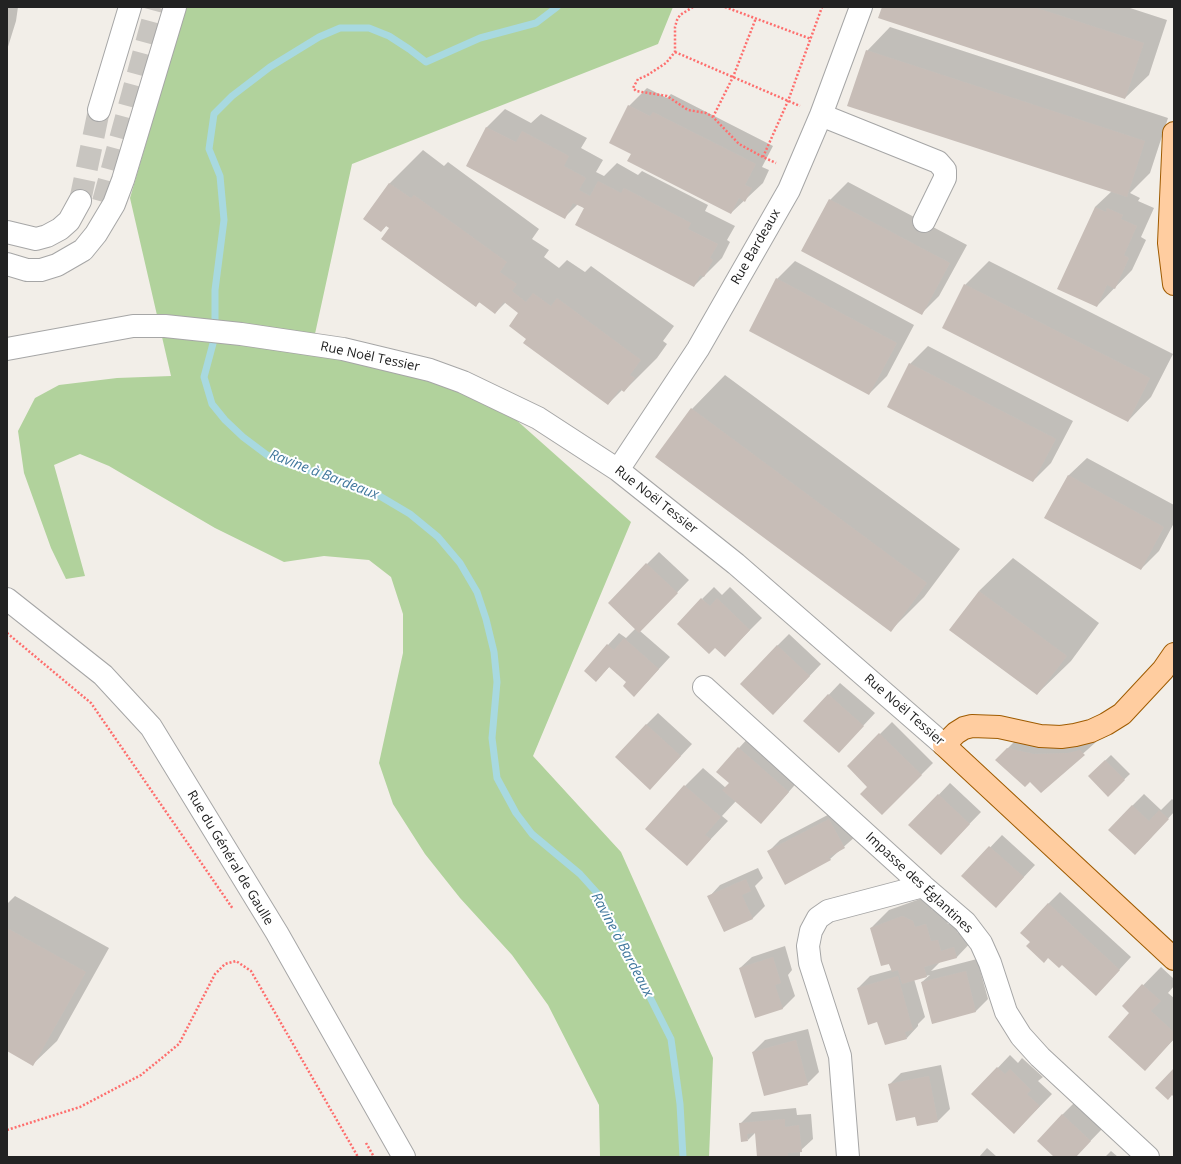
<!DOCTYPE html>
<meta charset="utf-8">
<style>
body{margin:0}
#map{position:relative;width:1181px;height:1164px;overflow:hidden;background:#f2eee8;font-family:"Open Sans",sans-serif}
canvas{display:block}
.frame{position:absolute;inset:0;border:8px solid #222;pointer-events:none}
</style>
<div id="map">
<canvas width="1181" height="1164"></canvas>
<div class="frame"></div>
</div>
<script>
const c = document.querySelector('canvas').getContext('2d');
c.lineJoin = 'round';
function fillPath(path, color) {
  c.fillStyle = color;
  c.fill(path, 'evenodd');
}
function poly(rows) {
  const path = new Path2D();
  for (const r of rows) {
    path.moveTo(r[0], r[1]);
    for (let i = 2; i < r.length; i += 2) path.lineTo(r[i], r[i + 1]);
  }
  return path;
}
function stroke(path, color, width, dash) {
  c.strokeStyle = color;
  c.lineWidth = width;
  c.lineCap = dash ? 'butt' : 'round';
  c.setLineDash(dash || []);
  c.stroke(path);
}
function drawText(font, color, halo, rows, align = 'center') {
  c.font = font + ' "Open Sans",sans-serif';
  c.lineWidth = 4;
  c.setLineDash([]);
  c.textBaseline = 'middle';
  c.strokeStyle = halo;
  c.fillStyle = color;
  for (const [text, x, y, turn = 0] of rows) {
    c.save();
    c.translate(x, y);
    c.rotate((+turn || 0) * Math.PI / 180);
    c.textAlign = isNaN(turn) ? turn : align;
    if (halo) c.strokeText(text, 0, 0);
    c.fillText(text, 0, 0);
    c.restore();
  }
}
fillPath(poly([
 [186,7,673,7,658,44,352,164,313,343,487,394,631,522,533,756,621,852,713,1058,709,1157,600,1157,599,1105,548,1005,512,955,460,898,425,854,393,804,379,763,403,653,403,614,391,577,369,560,324,556,284,562,215,528,109,466,80,454,54,465,85,576,66,579,51,548,24,473,18,431,35,398,59,385,117,378,171,376,130,198]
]), '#b1d29c');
fillPath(poly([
 [7,7,18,7,16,21,7,50],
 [883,7,1127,7,1167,20,1149,75,1125,98],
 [890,27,1168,118,1150,173,1130,193,1140,198,1138,201,1154,208,1141,237,1146,240,1132,270,1097,306,1095,207,1112,191,867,51],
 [647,88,667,98,671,94,773,146,762,167,769,170,763,183,731,213,632,153,629,106],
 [505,109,531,123,541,114,587,138,581,148,603,160,596,172,604,176,617,163,638,175,642,171,708,205,705,211,735,226,727,240,730,242,722,258,694,286,578,204,565,217,467,166,487,127],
 [423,150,444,166,448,162,539,229,532,239,549,250,544,257,559,268,567,260,585,272,591,266,674,326,663,341,667,344,657,358,624,391,622,390,608,404,527,338,519,313,506,302,495,313,480,302,475,306,391,228,387,225,381,231,364,219,390,183],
 [848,182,967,245,939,296,921,314,830,200],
 [795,261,914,325,887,376,869,394,777,279],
 [989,261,1173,354,1151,397,1128,421,965,285],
 [928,346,1073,421,1051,463,1033,481,910,364],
 [725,375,960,549,924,597,891,630,657,456,692,409],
 [1087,458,1174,505,1174,523,1159,551,1141,569,1046,517,1069,475],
 [659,552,689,580,640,631,670,657,646,683,628,682,610,666,596,681,608,645,619,633,626,638,636,628,647,564],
 [1013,558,1099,623,1071,661,1037,694,979,591],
 [714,587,722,595,730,587,762,618,736,644,702,599],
 [789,634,821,664,785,702,777,646],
 [840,683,875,713,850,740,804,721],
 [658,713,692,744,662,776,646,725],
 [892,722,933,763,882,814,869,787,848,766],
 [750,736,800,779,772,811,736,801,722,816,728,821,687,864,647,829,685,786,703,768,726,788,730,783,739,748],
 [1019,737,1093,739,1096,742,1041,791,1030,780,996,760],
 [1111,755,1130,774,1108,795,1089,776],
 [950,783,981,812,952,842,910,825],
 [1144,794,1161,810,1172,799,1174,801,1174,812,1147,842,1132,806],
 [841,808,856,836,830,859,768,852,780,840],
 [1002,835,1035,865,1008,894,963,876],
 [758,868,763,878,755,886,765,906,753,918,724,931,709,897,720,885],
 [1060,892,1131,957,1107,983,1048,957,1032,942,1048,904],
 [15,896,109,948,57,1041,33,1064,7,1050,7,904],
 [920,899,930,903,932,910,943,907,948,924,955,922,958,933,972,930,974,939,957,957,940,962,931,971,977,959,988,999,976,1011,932,1022,922,982,930,975,914,979,925,1017,918,1024,918,1026,907,1038,878,1020,858,988,870,976,892,970,871,928,889,910],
 [785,946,792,970,788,975,795,996,783,1008,756,1017,740,968,752,957],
 [1161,967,1174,979,1174,986,1168,993,1174,998,1174,1039,1145,1069,1131,1013,1123,1006],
 [808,1029,819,1072,807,1084,753,1052,765,1040],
 [1010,1055,1018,1063,1022,1058,1043,1077,1038,1081,1052,1094,1014,1133,973,1094],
 [941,1065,950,1109,938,1121,889,1085,901,1073],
 [1074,1103,1102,1129,1075,1157,1055,1157,1062,1115],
 [796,1108,797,1115,811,1114,813,1139,800,1151,800,1157,758,1157,756,1132,748,1140,740,1124,752,1112],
 [987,1148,997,1157,979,1157],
 [1111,1151,1118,1157,1105,1157]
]), '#0003');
stroke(poly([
 [557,7,536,23,480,38,426,62,409,49,389,36,369,28,340,28,319,37,270,67,232,96,214,114,209,149,220,176,224,220,215,290,215,336,204,377,212,404,225,420,243,437,267,455,284,463,348,482,378,495,410,514,438,537,460,563,477,592,486,619,494,652,497,682,492,738,497,778,516,813,532,834,580,874,598,894,671,1039,680,1104,683,1157]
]), '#a8d9e0', 7);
fillPath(poly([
 [882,7,1034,7,1144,43,1125,99,878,18],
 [866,50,1145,141,1127,197,847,106],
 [628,105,650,116,653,112,756,164,745,185,752,188,745,202,739,198,731,214,627,161,631,154,609,143],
 [486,127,516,142,522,131,569,156,564,166,586,178,579,190,590,196,598,181,621,193,624,188,691,223,688,229,718,244,710,258,713,260,704,277,700,275,694,287,575,225,584,208,573,203,565,219,466,166],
 [389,183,411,198,414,195,507,262,500,272,517,284,512,291,526,302,533,293,551,306,557,298,641,360,630,375,635,378,624,392,620,389,608,405,523,343,526,339,509,326,518,313,504,302,495,314,479,302,476,307,381,239,389,228,386,226,381,232,363,219],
 [829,199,950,263,922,315,801,251],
 [1095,207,1106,212,1107,208,1123,215,1121,219,1137,226,1124,255,1129,258,1115,289,1107,285,1097,307,1057,289],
 [776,278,897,343,869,395,749,331],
 [964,284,1150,378,1128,422,942,328],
 [909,363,1056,439,1033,482,887,407],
 [691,408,927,583,891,632,655,457],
 [1068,475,1164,527,1141,570,1044,518],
 [646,563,678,593,639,633,608,603],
 [979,591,1067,656,1037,695,949,630],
 [701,598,710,606,717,598,750,630,725,657,715,648,709,654,677,624],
 [624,638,659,669,634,697,623,686,626,682,609,667,596,682,584,671,607,644,614,650],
 [777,645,810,676,773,715,740,684],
 [828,694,864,726,839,753,803,721],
 [646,724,681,756,650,790,615,757],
 [879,733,922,775,882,815,860,794,867,787,847,766],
 [738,747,789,792,761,824,722,790,729,783,716,772],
 [1007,748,1034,754,1068,753,1080,750,1085,755,1041,793,1030,782,1025,787,995,760],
 [1105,760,1125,780,1108,797,1088,776],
 [684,785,721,817,705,835,711,839,687,866,645,829],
 [938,794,970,824,941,855,908,825],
 [1132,805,1149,821,1159,810,1169,819,1135,855,1108,830],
 [829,819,845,848,829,857,831,860,785,885,767,851],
 [989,846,1024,877,996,908,961,876],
 [746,879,751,891,742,895,753,919,724,932,707,896],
 [1048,903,1120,970,1096,996,1062,965,1059,968,1048,958,1044,963,1026,946,1030,942,1020,933],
 [902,916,913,921,915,927,926,924,931,941,938,940,941,951,954,947,957,958,924,967,927,977,902,984,898,970,892,972,889,964,881,966,870,928],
 [7,928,86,972,33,1066,7,1051],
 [773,957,781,983,775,985,783,1009,755,1018,739,968],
 [966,971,976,1012,932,1024,921,982],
 [898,976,913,1030,905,1032,907,1039,885,1045,877,1022,868,1025,857,988],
 [1142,984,1161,1001,1151,1011,1174,1032,1174,1039,1145,1071,1108,1037,1129,1013,1122,1006],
 [796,1040,808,1085,764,1096,752,1052],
 [997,1067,1005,1074,1010,1069,1031,1090,1027,1094,1040,1106,1014,1134,971,1094],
 [1174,1068,1174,1097,1172,1095,1168,1100,1155,1088],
 [929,1076,938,1122,917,1126,915,1117,896,1121,888,1084],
 [1062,1114,1091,1141,1076,1157,1054,1157,1037,1141],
 [785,1119,785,1127,799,1125,802,1152,788,1153,788,1157,757,1157,755,1133,747,1134,748,1141,741,1142,739,1123]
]), '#c7bdb7');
stroke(poly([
 [80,201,99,110],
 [103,202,156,7]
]), '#c8c5c0', 22, [22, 11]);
const minor = poly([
 [99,110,130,7],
 [821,115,938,162,945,170,945,178,924,221],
 [7,232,36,239,47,236,60,229,69,221,80,201],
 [7,264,27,270,41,270,57,265,83,250,96,234,114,204,123,180,175,7],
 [7,349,133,326,165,326,241,334,343,349,430,370,463,382,538,418,618,470,736,564,944,745],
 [618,470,698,349,789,190,821,115,861,7],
 [7,599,103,675,151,727,277,933,404,1157],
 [704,687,923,886,965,922,981,943,990,963,1006,1012,1021,1036,1040,1057,1148,1157],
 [848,1157,840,1056,810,963,808,946,811,931,818,918,828,911,923,886]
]);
const major = poly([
 [1174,133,1169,243,1174,284],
 [1174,654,1163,670,1122,714,1106,724,1091,731,1075,735,1061,737,1040,736,999,727,972,726,964,728,956,733,944,745,1174,959]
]);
stroke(minor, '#a6a6a6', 24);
stroke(major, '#9f5b00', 24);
stroke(poly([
 [693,7,680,15,677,20,675,27,675,52,666,63,646,76,638,79,633,88,636,91,667,96,688,110,706,113,713,117,739,144,763,157,776,163],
 [725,7,811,39],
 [675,52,800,106],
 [713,117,733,77,756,18],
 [763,157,788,101,822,7],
 [7,633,91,703,233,909],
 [7,1130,80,1107,141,1075,179,1044,215,974,225,964,236,961,251,971,358,1157],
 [366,1143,374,1157]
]), '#fe6e6d', 2.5, [2, 2]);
stroke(minor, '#fff', 22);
stroke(major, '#ffcda0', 22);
drawText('13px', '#222', '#fff', [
 ["Rue Bardeaux",756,247,-60],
 ["Rue Noël Tessier",370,357,12],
 ["Rue Noël Tessier",656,500,38],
 ["Rue Noël Tessier",904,710,41],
 ["Rue du Général de Gaulle",230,858,59],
 ["Impasse des Églantines",919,883,43]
]);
drawText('italic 14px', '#41789d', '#fff', [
 ["Ravine à Bardeaux",324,475,21],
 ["Ravine à Bardeaux",622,945,62]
]);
</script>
